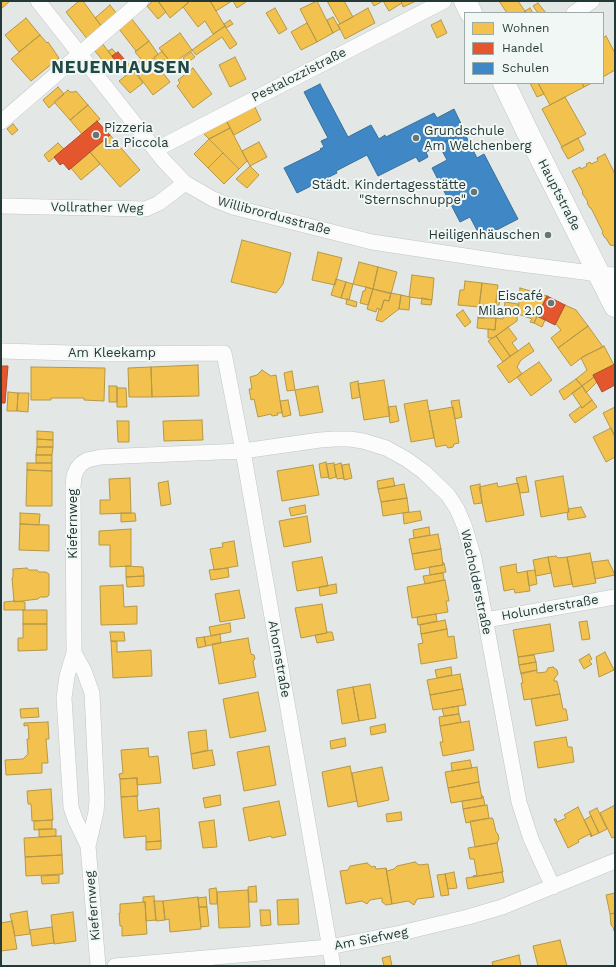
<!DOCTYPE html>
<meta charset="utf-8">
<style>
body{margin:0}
#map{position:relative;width:616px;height:967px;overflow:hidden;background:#e3e8e6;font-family:"Work Sans",sans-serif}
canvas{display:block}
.frame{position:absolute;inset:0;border:2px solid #233937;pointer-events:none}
.legend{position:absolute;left:464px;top:12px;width:140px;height:72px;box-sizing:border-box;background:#f1f7f5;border:1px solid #9faba9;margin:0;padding:5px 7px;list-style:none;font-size:12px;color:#233937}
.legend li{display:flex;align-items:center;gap:8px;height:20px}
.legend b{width:20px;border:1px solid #9faba9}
</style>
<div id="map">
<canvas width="616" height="967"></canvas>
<div class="frame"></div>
<ul class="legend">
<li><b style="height:11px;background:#f2c14e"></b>Wohnen</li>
<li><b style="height:11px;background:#e4572e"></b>Handel</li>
<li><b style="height:11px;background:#3f88c5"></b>Schulen</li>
</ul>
</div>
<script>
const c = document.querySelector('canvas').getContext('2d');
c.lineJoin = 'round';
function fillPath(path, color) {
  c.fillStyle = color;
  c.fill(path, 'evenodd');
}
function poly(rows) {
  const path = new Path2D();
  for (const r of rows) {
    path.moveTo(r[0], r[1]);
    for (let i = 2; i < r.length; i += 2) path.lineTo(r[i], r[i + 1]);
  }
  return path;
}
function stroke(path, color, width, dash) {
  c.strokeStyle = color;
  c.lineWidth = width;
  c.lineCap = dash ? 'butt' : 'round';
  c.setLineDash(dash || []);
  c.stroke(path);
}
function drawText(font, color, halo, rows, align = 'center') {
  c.font = font + ' "Work Sans",sans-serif';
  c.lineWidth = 4;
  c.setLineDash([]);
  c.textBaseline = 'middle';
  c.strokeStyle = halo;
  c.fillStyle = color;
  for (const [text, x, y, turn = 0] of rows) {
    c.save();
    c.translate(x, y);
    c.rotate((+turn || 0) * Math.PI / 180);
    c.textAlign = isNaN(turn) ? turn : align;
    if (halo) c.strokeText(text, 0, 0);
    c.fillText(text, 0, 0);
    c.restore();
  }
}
const homes = poly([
 [1,1,10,1,1,9,1,1],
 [79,1,83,1,102,27,88,40,66,12,79,1],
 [153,1,158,1,166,12,158,19,147,6,153,1],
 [158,1,187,1,188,3,170,18,158,1],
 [190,1,210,1,225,26,213,34,205,21,198,27,183,7,190,1],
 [210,1,232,1,216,11,210,1],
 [233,1,245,1,246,2,237,8,233,1],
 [317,1,333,33,317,42,300,9,317,1],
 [327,1,344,1,353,17,340,24,327,1],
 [371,1,383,1,374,6,371,1],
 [383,1,401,1,402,3,389,11,383,1],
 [401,1,416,1,403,7,401,1],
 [499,1,518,1,525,11,523,13,507,13,499,1],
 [538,3,546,13,538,13,533,6,538,3],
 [110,5,117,14,102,27,95,18,110,5],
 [275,8,287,29,279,34,266,13,275,8],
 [368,8,375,23,345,39,338,25,368,8],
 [530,8,533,13,527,13,525,11,530,8],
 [333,17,340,29,333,33,327,20,333,17],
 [26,18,40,35,19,52,5,35,26,18],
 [131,18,149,41,136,51,119,29,131,18],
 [230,20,233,24,226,28,224,24,230,20],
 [441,20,447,33,437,38,431,25,441,20],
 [307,23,317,42,301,50,291,32,307,23],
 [225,26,237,44,230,49,222,37,196,55,192,50,225,26],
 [180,33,192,50,172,64,159,48,180,33],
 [40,35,47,43,48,42,59,58,31,81,11,59,40,35],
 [606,36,615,53,615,70,603,77,603,38,606,36],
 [149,41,158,54,146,65,135,52,149,41],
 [102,43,117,63,110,69,94,50,102,43],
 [112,49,116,53,112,56,108,51,112,49],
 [162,51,172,64,164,71,154,58,162,51],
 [191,52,195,57,187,63,183,58,191,52],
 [235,57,246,79,230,87,219,65,235,57],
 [152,59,170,82,153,95,132,67,141,60,146,65,152,59],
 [126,61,133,69,126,75,120,67,126,61],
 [193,68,212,94,193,108,177,86,180,83,178,80,193,68],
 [133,70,143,83,130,93,119,81,133,70],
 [530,83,538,83,544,94,537,97,530,83],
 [538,83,582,83,584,87,550,105,538,83],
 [582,83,592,83,584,87,582,83],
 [58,87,64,94,49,108,43,100,58,87],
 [68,90,70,92,74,92,76,91,88,105,70,120,54,102,68,90],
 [565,97,586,134,562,147,542,109,565,97],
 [88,105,100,119,82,134,70,120,88,105],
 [254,105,261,120,234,135,226,120,254,105],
 [226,120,230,128,209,139,203,133,226,120],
 [13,124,18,130,12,135,7,129,13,124],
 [230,128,247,161,239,169,209,139,230,128],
 [110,135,140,170,120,187,90,152,110,135],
 [578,138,584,150,568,159,561,147,578,138],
 [209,139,223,153,208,168,194,154,209,139],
 [259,142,267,157,250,166,242,151,259,142],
 [58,143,64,149,49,162,44,155,58,143],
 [90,152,100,164,81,180,71,168,90,152],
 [223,153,239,169,224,184,208,168,223,153],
 [605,154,615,174,615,246,610,245,606,238,605,238,602,233,603,232,591,208,590,208,587,203,588,202,582,193,583,192,572,171,580,167,581,169,587,166,586,164,590,162,591,164,598,161,597,158,605,154],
 [250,166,259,175,247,188,236,179,250,166],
 [242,240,291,253,283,284,276,293,231,282,242,240],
 [318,252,342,258,335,285,312,280,318,252],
 [359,262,378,267,373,289,353,284,359,262],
 [378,267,397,272,391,294,373,289,378,267],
 [412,275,434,278,432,300,409,297,412,275],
 [336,279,346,282,341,298,331,295,336,279],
 [465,281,482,283,479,307,458,305,460,290,464,290,465,281],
 [346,282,353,284,349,300,341,298,346,282],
 [482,283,498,285,495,309,485,307,484,318,478,318,482,283],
 [366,287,373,289,368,305,360,303,363,291,365,291,366,287],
 [520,288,547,296,534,323,530,322,532,319,518,314,520,288],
 [373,289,391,293,389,301,384,300,381,310,377,308,376,312,367,309,373,289],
 [391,293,401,295,399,309,382,322,376,320,379,309,381,310,384,300,389,301,391,293],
 [401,295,410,297,409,310,399,309,401,295],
 [497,295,501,296,499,305,496,305,497,295],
 [422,298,432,300,431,305,421,304,422,298],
 [347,299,357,302,356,307,346,304,347,299],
 [505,302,518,304,517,321,493,338,488,338,488,329,495,330,496,318,503,319,505,302],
 [565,305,576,310,588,326,558,348,551,338,561,330,555,323,565,305],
 [463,310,471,322,465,327,456,315,463,310],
 [537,316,545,320,542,327,534,323,537,316],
 [478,318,496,318,495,330,477,328,478,318],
 [588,326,603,347,584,356,571,366,558,348,588,326],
 [508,327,517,339,512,343,518,351,510,356,496,336,508,327],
 [496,336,510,356,503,362,488,341,496,336],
 [529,343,534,351,521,360,517,367,522,374,509,383,497,366,529,343],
 [604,346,614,365,593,375,594,377,582,386,576,379,587,370,581,358,604,346],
 [539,362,552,380,531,396,517,377,539,362],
 [198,365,199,396,152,397,151,367,198,365],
 [31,367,105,368,104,401,84,400,84,398,51,398,51,400,31,400,31,367],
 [151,367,152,397,129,397,128,368,151,367],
 [262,370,271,376,276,375,282,413,277,413,278,415,272,416,271,414,258,417,254,399,251,400,249,389,252,389,250,377,257,375,262,370],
 [292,371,295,390,287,391,284,373,292,371],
 [594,377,597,382,586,393,582,386,594,377],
 [576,379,582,386,564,400,559,391,576,379],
 [384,380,390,416,364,420,358,384,384,380],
 [358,381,360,397,352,399,350,383,358,381],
 [109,386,117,386,117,402,109,402,109,386],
 [318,386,323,412,300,416,295,390,318,386],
 [582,386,592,400,582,408,572,393,582,386],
 [117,388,126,388,127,407,117,407,117,388],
 [8,392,18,393,17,411,7,411,8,392],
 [18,393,29,393,28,412,17,411,18,393],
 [288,400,291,415,283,417,280,401,288,400],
 [427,400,434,438,411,442,404,404,427,400],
 [459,400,462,417,455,419,451,401,459,400],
 [592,400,597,407,575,423,569,415,581,406,582,408,592,400],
 [396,406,399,421,390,423,388,407,396,406],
 [453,407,459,443,454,444,453,447,448,448,446,445,436,447,429,411,453,407],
 [615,407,615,437,603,413,615,407],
 [202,420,203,440,164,441,163,421,202,420],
 [117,421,129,421,129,442,118,442,117,421],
 [611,428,615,437,615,457,606,462,593,437,611,428],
 [37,431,53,432,53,440,37,439,37,431],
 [37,439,53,440,53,447,37,447,37,439],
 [37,447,53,447,52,455,36,455,37,447],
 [36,455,52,455,52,463,36,463,36,455],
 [326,462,329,477,321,478,319,464,326,462],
 [27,463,52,463,52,471,27,470,27,463],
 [334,463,336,477,329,479,326,464,334,463],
 [341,463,344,478,337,479,334,465,341,463],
 [349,464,352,478,344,480,342,465,349,464],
 [313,465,319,495,282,501,277,471,313,465],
 [27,470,52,471,52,506,26,506,27,470],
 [526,476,529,492,520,493,516,478,526,476],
 [563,476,569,512,541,517,535,481,563,476],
 [130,478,131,513,100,514,100,500,110,500,109,479,130,478],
 [393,478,395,486,378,489,377,481,393,478],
 [168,481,171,504,161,506,158,483,168,481],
 [497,483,498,487,518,483,524,515,486,522,479,487,497,483],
 [404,484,407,498,381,502,378,489,404,484],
 [480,484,482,503,474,504,470,486,480,484],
 [407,498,409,512,383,516,381,502,407,498],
 [305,505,306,513,291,516,289,508,305,505],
 [581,507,586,517,568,520,567,512,569,512,568,509,581,507],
 [420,511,422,520,404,524,403,513,420,511],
 [20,513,40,514,39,525,20,524,20,513],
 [121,513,135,513,136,521,121,522,121,513],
 [307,516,311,542,284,547,279,521,307,516],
 [20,524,49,525,49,551,19,550,20,524],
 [429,527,430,535,414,538,413,530,429,527],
 [131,529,131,566,110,567,110,545,99,545,99,531,131,529],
 [438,534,441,549,412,554,409,539,438,534],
 [234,541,238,566,214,570,210,549,223,547,222,543,234,541],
 [441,549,443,565,415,570,412,554,441,549],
 [590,553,596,583,573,587,567,557,590,553],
 [556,556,558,558,567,557,572,584,554,587,548,557,556,556],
 [322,557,328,586,297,591,292,562,322,557],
 [548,557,551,573,536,576,533,560,548,557],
 [608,560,615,575,595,579,592,562,608,560],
 [443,563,444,563,446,572,430,575,429,567,443,565,443,563],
 [516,564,517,573,527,571,530,591,515,593,514,589,504,591,500,567,516,564],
 [126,566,143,567,144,576,126,577,126,566],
 [27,568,29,570,37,570,39,572,46,572,49,574,49,595,47,597,40,597,38,599,14,602,12,578,13,577,13,569,27,568],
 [228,568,229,577,211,580,209,570,228,568],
 [535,570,537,584,529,586,527,571,535,570],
 [443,573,444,580,425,584,423,576,443,573],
 [144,576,144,586,127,587,126,577,144,576],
 [445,580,449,601,446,601,448,612,412,618,407,587,445,580],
 [336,584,337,593,320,596,319,587,336,584],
 [123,585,124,607,137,606,137,624,101,625,100,586,123,585],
 [239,590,245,618,220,622,215,594,239,590],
 [14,601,25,602,25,610,4,610,4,602,14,601],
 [322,604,327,633,301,638,295,608,322,604],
 [23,610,47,610,47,624,23,624,23,610],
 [436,614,437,621,418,625,417,617,436,614],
 [445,620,447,629,421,634,420,625,445,620],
 [587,621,590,639,582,640,579,622,587,621],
 [230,623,231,632,211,636,209,627,230,623],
 [23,624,47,624,47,650,18,651,18,638,23,638,23,624],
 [550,624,554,651,518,657,513,630,550,624],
 [447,629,448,637,454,636,457,658,421,664,418,644,423,643,421,634,447,629],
 [110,632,124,632,125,641,111,641,110,632],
 [327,632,332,632,334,640,317,643,315,635,327,633,327,632],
 [220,634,221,643,206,646,204,637,220,634],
 [204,637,206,646,198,648,196,638,204,637],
 [248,638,251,654,254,655,255,659,253,661,256,677,219,684,212,644,248,638],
 [111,641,117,642,117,652,151,650,152,676,113,678,111,641],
 [605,652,614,670,599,677,596,657,605,652],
 [589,654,592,659,589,661,592,664,584,669,579,660,589,654],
 [534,655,536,662,519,665,518,657,534,655],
 [536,662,537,670,521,674,519,665,536,662],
 [451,667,452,675,437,678,435,670,451,667],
 [553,667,557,670,558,674,554,679,554,681,557,681,560,694,524,700,521,683,523,683,521,673,537,670,537,673,546,672,548,668,553,667],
 [460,674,463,689,430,695,427,680,460,674],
 [370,684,376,718,359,721,353,687,370,684],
 [353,687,359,721,342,724,337,690,353,687],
 [463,689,466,705,433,710,430,695,463,689],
 [258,692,266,731,230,738,223,699,258,692],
 [560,694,563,709,566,709,568,720,536,726,531,699,560,694],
 [458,706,459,714,444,716,442,709,458,706],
 [38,708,39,717,21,718,20,709,38,708],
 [459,714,461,722,440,726,439,717,459,714],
 [469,721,474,750,443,756,440,742,443,742,440,726,469,721],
 [48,722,49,739,46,739,48,763,42,763,42,773,6,775,5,760,23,759,28,754,27,739,29,739,28,725,24,726,24,723,48,722],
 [385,724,386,732,371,735,370,727,385,724],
 [206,730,208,750,191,754,188,732,206,730],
 [566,737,568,747,572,747,574,762,538,768,534,742,566,737],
 [345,738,346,746,331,749,330,741,345,738],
 [269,746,276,785,244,791,237,752,269,746],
 [148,748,149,757,158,756,161,783,137,785,137,778,120,779,119,774,123,773,121,750,148,748],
 [212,750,215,765,193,769,191,754,212,750],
 [470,760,472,768,452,771,451,763,470,760],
 [350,766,357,801,328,807,322,772,350,766],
 [382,767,389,800,358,807,352,773,382,767],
 [477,767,479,782,448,788,445,772,477,767],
 [137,778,138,796,121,797,120,779,137,778],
 [479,782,482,798,451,803,448,788,479,782],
 [51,789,53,820,32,821,31,804,28,804,27,791,51,789],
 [220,795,221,805,205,808,203,798,220,795],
 [137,796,138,811,159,808,161,841,146,842,146,836,124,838,121,797,137,796],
 [482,796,483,796,485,805,463,809,462,801,482,798,482,796],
 [279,801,286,835,272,838,271,836,249,841,243,808,279,801],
 [487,805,489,818,466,823,463,809,487,805],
 [615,805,615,837,612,838,600,813,615,805],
 [578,807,592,836,591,837,590,834,578,840,579,842,568,848,554,819,556,819,557,822,566,818,564,815,578,807],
 [597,808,607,829,599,833,589,812,597,808],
 [401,812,402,820,387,822,386,814,401,812],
 [591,816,599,833,592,836,584,820,591,816],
 [492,818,493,819,496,832,498,834,499,839,497,843,475,847,470,821,492,818],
 [52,820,52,829,34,830,34,821,52,820],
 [214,820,217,847,203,848,199,822,214,820],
 [39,829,56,829,56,836,39,837,39,829],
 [61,836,62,855,25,857,24,838,61,836],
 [161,841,161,849,146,850,146,842,161,841],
 [497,843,503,872,473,877,473,876,477,875,474,859,470,859,468,848,497,843],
 [62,855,63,874,26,876,25,857,62,855],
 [415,862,419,865,428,864,434,897,417,899,414,905,408,901,392,904,386,868,387,871,394,869,397,866,415,862],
 [367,863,372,867,375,866,376,869,386,868,392,904,386,905,382,902,382,898,370,900,367,904,362,901,346,904,340,871,348,870,350,866,367,863],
 [454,872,457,888,448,889,445,874,454,872],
 [502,872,504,882,468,889,466,878,502,872],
 [445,874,449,895,441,896,437,875,445,874],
 [59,875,59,883,42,884,41,876,59,875],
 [256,886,257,902,249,902,248,887,256,886],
 [216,888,217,892,217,904,210,904,209,889,216,888],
 [248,890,250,927,219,928,217,892,248,890],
 [615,893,615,913,610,914,606,895,615,893],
 [154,896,156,920,146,921,145,902,143,902,143,897,154,896],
 [198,897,201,929,170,932,169,919,165,920,163,901,198,897],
 [206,897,207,907,199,907,198,898,206,897],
 [298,899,299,924,278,925,277,900,298,899],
 [154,901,163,901,165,920,156,921,154,901],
 [145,902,147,934,122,936,122,926,120,926,119,913,120,913,120,904,145,902],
 [199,907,207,907,209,926,201,927,199,907],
 [260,910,270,910,271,925,261,926,260,910],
 [27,911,30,934,15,936,10,914,27,911],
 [73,912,76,941,54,944,51,915,73,912],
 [615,913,615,931,614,931,613,927,611,925,610,914,615,913],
 [12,921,17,949,1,951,1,923,12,921],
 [52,927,54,943,32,946,30,930,52,927],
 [560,940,567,966,538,966,533,946,560,940],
 [519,955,521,966,493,966,492,962,519,955],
 [390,956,392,966,384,966,382,958,390,956]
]);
fillPath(homes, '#f2c14e');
stroke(homes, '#b49847', 1);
const shops = poly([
 [118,52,126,61,120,67,112,56,118,52],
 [97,121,110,135,69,170,63,163,60,165,54,157,97,121],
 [547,296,565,305,555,325,537,316,547,296],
 [615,364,615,385,602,392,593,375,615,364],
 [1,366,8,366,5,403,1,403,1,366]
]);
fillPath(shops, '#e4572e');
stroke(shops, '#aa4e31', 1);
const schools = poly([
 [320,84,348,137,371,125,379,139,385,135,386,137,434,113,437,118,454,109,465,132,426,152,428,157,419,162,416,157,378,176,367,155,336,171,337,173,297,193,284,168,321,150,320,149,324,147,321,141,328,138,304,92,320,84],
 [464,132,477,158,484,154,518,219,481,238,470,217,460,222,432,168,447,160,439,145,464,132]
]);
fillPath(schools, '#3f88c5');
stroke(schools, '#37709a', 1);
const street = poly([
 [38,1,164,161,185,183,213,199,233,207,372,242,505,262,599,274,615,275],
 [574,13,592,1],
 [1,122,141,1],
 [155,150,444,1],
 [1,206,146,209,159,203,185,183],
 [1,351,107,354,224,353,243,451,333,966],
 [486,620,615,597],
 [74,653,84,671,92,693,97,799,96,812,88,846,98,966],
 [88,846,75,819,71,807,64,698,67,676,74,653,73,487,74,476,77,469,81,464,87,460,101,457,243,451,320,440,335,439,350,439,363,441,386,448,406,459,424,472,448,495,457,509,464,525,474,558,519,802,531,839,553,887],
 [115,966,329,947,401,933,468,917,502,907,615,861]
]);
const secondary = poly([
 [465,1,471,13],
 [504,83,527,131,615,306]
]);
stroke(street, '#c0c5c3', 16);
stroke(secondary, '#c0c6c4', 23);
stroke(street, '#fbfcfb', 15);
stroke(secondary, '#fbfcfb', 22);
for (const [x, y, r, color] of [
 [96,135,4,"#667674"],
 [416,138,4,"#667674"],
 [474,192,4,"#667674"],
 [548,235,4,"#667674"],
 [551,303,4,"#667674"]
]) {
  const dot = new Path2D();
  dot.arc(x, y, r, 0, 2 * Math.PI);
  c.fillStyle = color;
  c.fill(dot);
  stroke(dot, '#f1f7f5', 1.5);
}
drawText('13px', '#233937', '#f1f7f5', [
 ["Pestalozzistraße",299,75,-27],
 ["Hauptstraße",559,195,63],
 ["Vollrather Weg",97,208,1],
 ["Willibrordusstraße",274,216,15],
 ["Am Kleekamp",112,353],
 ["Kiefernweg",73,524,-90],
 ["Wacholderstraße",476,582,78],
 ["Holunderstraße",550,608,-10],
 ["Ahornstraße",279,659,80],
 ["Kiefernweg",93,906,-95],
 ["Am Siefweg",371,939,-11]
]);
drawText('13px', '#233937', '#f1f7f5', [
 ["Pizzeria",104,128,"left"],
 ["La Piccola",104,143,"left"],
 ["Grundschule",424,131,"left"],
 ["Am Welchenberg",424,146,"left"],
 ["Städt. Kindertagesstätte",466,185],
 ["\"Sternschnuppe\"",466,200],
 ["Heiligenhäuschen",540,235],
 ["Eiscafé",543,296],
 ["Milano 2.0",543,311]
], 'right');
c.letterSpacing = '1px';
drawText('bold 17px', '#214946', '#f1f7f5', [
 ["NEUENHAUSEN",121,68]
]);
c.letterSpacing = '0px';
</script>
